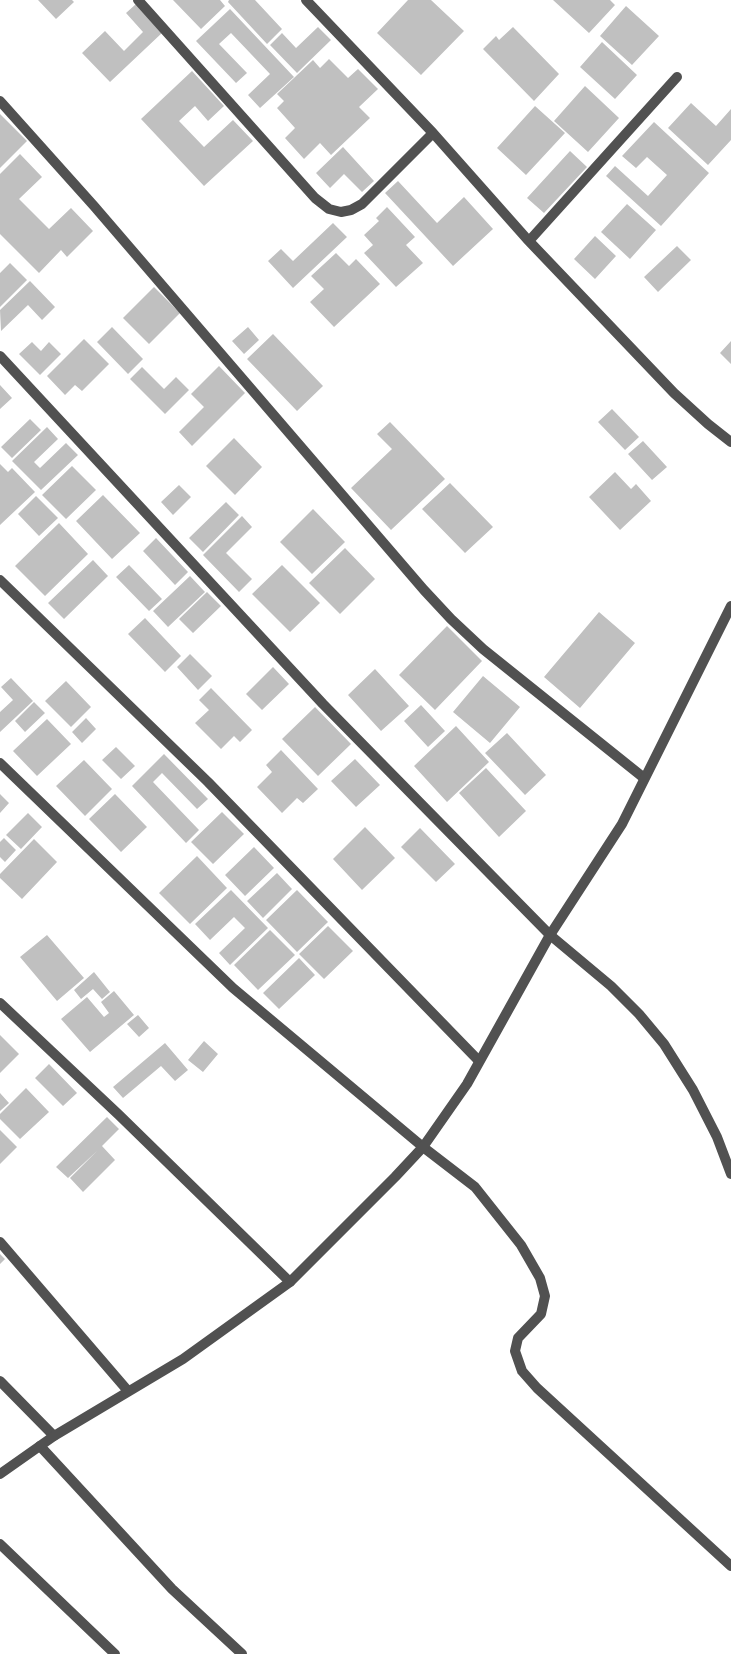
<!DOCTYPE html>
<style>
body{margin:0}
canvas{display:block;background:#fff}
</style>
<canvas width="731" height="1654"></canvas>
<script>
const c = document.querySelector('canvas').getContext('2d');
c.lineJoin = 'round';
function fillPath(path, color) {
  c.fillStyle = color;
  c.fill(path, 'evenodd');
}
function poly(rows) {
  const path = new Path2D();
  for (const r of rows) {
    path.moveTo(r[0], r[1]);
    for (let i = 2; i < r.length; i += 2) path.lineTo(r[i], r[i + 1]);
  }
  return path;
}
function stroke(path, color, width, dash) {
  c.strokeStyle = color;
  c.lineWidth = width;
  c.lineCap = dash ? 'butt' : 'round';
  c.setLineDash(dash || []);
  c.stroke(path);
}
fillPath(poly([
 [38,0,72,0,74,2,56,19],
 [173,0,220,0,225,6,201,29],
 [229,0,255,0,282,29,267,44,228,2],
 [408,0,431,0,464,31,421,75,377,33],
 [553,0,610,0,615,5,589,33],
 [136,4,163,32,110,82,82,53,105,31,124,51,143,32,126,13],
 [626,6,659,36,632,65,600,36],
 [230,9,294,77,260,108,248,95,270,74,231,33,219,44,247,73,236,83,196,41],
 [318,27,331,40,297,73,270,45,282,33,296,48],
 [513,27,559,74,534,101,483,49,496,36,499,40],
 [602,42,637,75,615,99,580,67],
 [329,59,348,78,358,69,378,89,359,107,370,118,331,155,320,143,304,159,285,138,295,128,277,108,284,101,277,94,313,60,320,68],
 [192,71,224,106,208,121,195,106,179,121,204,147,233,120,253,141,204,186,141,119],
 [585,86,619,118,588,152,554,121],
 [691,103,716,126,731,109,731,140,708,165,668,128],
 [535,106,565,133,526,175,497,148],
 [0,114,27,141,0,168],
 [654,122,709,173,661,226,606,176,615,166,648,196,667,175,647,157,636,168,622,156],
 [343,147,374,181,362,192,344,174,330,188,316,173],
 [570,151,587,167,544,213,527,198],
 [20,154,42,177,19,199,49,229,71,208,93,231,67,257,61,250,39,273,0,234,0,174],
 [398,181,437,223,464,197,493,229,453,266,385,193],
 [627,204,656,230,630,259,601,232],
 [387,207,415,237,406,245,423,263,396,287,364,253,373,245,364,235,379,221,376,218],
 [333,223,347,237,293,288,268,261,281,249,293,261],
 [595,236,616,256,595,279,574,259],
 [677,246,691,260,658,292,644,277],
 [336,253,349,266,356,259,380,284,334,327,310,302,324,289,311,276],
 [10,263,27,280,0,307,0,273],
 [30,281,55,307,42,320,28,305,1,331,0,310],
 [154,287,180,313,149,344,123,318],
 [112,327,143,359,128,374,97,342],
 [248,327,259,340,244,354,232,341],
 [273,334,323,386,297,411,247,359],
 [84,339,109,364,82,391,75,385,65,395,47,376],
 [731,341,731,364,720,353],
 [32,342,41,351,49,342,61,354,40,375,19,354],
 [219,366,245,393,192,446,179,432,204,407,191,394],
 [142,367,164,389,176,377,189,390,165,414,130,379],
 [0,385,12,398,0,409],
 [612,409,639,437,625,450,598,422],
 [30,419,41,430,12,458,1,447],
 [390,422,445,479,391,530,351,488,392,449,377,434],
 [47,427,58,439,34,462,40,468,66,443,78,455,41,490,12,461],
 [234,438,262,467,235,495,206,466],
 [643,441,667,467,652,480,628,454],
 [0,464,8,472,12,468,35,492,0,525],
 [72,466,96,490,66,519,42,495],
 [615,472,631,489,636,484,651,501,620,530,589,497],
 [450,483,493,527,465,553,422,509],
 [179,485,191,497,173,515,161,502],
 [103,495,140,533,112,559,76,521],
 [36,496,58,518,39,536,18,514],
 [226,502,239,515,203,552,189,538],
 [313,509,345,542,312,574,280,542],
 [242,516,252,527,226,553,252,579,239,592,203,555],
 [59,523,88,554,45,596,15,566],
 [156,538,188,572,175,585,143,551],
 [345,548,375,579,340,614,309,583],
 [93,560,108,576,64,619,48,603],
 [129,565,162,599,149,611,116,577],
 [282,565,320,603,290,632,252,594],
 [190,576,205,592,168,627,153,611],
 [207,592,221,606,193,633,179,619],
 [599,612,635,643,580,708,544,677],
 [145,618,181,656,165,672,128,634],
 [447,626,482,661,435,710,399,675],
 [190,654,212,676,198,690,177,667],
 [273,667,289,684,262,710,246,694],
 [375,669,409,706,381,731,348,695],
 [483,676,520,707,490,743,453,712],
 [11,678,33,701,0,732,0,712,13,700,1,687],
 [66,681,91,707,71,727,45,701],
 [211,688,252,730,240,742,234,736,221,749,195,723,209,710,199,700],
 [34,702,45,713,25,732,15,721],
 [421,705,445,731,428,747,404,721],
 [315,707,351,744,318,776,282,739],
 [86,718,96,729,82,743,72,732],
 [47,719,71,744,37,776,13,751],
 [456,726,489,762,447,802,414,766],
 [507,733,546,775,525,795,485,753],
 [116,747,135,766,121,779,102,760],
 [281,750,318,789,303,803,297,798,282,813,257,787,272,772,266,765],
 [164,754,208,799,197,809,162,773,153,782,199,830,186,843,132,786],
 [355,759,380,785,356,807,331,781],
 [84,760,112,789,85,816,56,786],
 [486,768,526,811,499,837,459,793],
 [0,794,9,803,0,813],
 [115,794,147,827,121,852,89,819],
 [222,812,244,834,213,864,191,842],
 [28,813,42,827,21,849,6,835],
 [365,827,395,858,362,890,333,859],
 [420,828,455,864,436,882,401,847],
 [4,838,16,850,5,862,0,857,0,842],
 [34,839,57,862,22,899,0,878,0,874],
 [254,847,274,868,245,896,225,875],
 [197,856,227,888,190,924,159,893],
 [277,873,292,889,263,918,247,901],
 [231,890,268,928,230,965,219,953,245,928,234,917,210,940,195,924],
 [297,890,328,922,297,952,266,920],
 [328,926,353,951,324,979,299,954],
 [270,930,295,955,258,990,234,965],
 [47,935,84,978,57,1001,20,957],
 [299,958,315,975,279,1009,263,993],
 [94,972,110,992,102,999,93,989,81,999,74,990],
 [114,991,134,1015,90,1052,61,1019,87,997,104,1017,109,1013,101,1002],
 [138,1015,149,1028,139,1037,127,1024],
 [0,1035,19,1054,0,1073],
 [204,1041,218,1054,203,1072,188,1060],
 [165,1043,188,1070,175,1081,161,1066,123,1098,113,1087],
 [49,1064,77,1093,63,1106,35,1078],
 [26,1088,49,1112,20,1139,0,1119,0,1114],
 [0,1093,9,1103,0,1111],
 [107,1117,119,1129,102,1146,115,1160,83,1192,70,1178,97,1151,68,1178,56,1167],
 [0,1130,17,1147,0,1164],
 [0,1254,5,1259,0,1264]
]), '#c0c0c0');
stroke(poly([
 [138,0,315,198,329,209,341,212,351,210,362,204,433,133],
 [306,0,433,133,527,239,674,393,708,424,731,442],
 [0,101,94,206,424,590,451,619,483,649,644,778],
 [529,241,677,77],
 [0,356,323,704,550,935,611,986,639,1014,664,1044,693,1090,717,1137,731,1174],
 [0,580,208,782,479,1061],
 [0,763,233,988,423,1147,475,1187,521,1245,540,1278,545,1296,541,1314,518,1338,515,1351,522,1371,537,1388,731,1566],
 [0,1003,119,1115,290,1282],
 [0,1242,128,1391],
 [0,1381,54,1436],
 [40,1446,172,1589,242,1654],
 [0,1544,115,1654]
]), '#515151', 10);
stroke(poly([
 [0,1474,54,1436,183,1359,290,1282,395,1177,423,1147,467,1084,550,935,622,824,731,606]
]), '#515151', 10);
</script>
